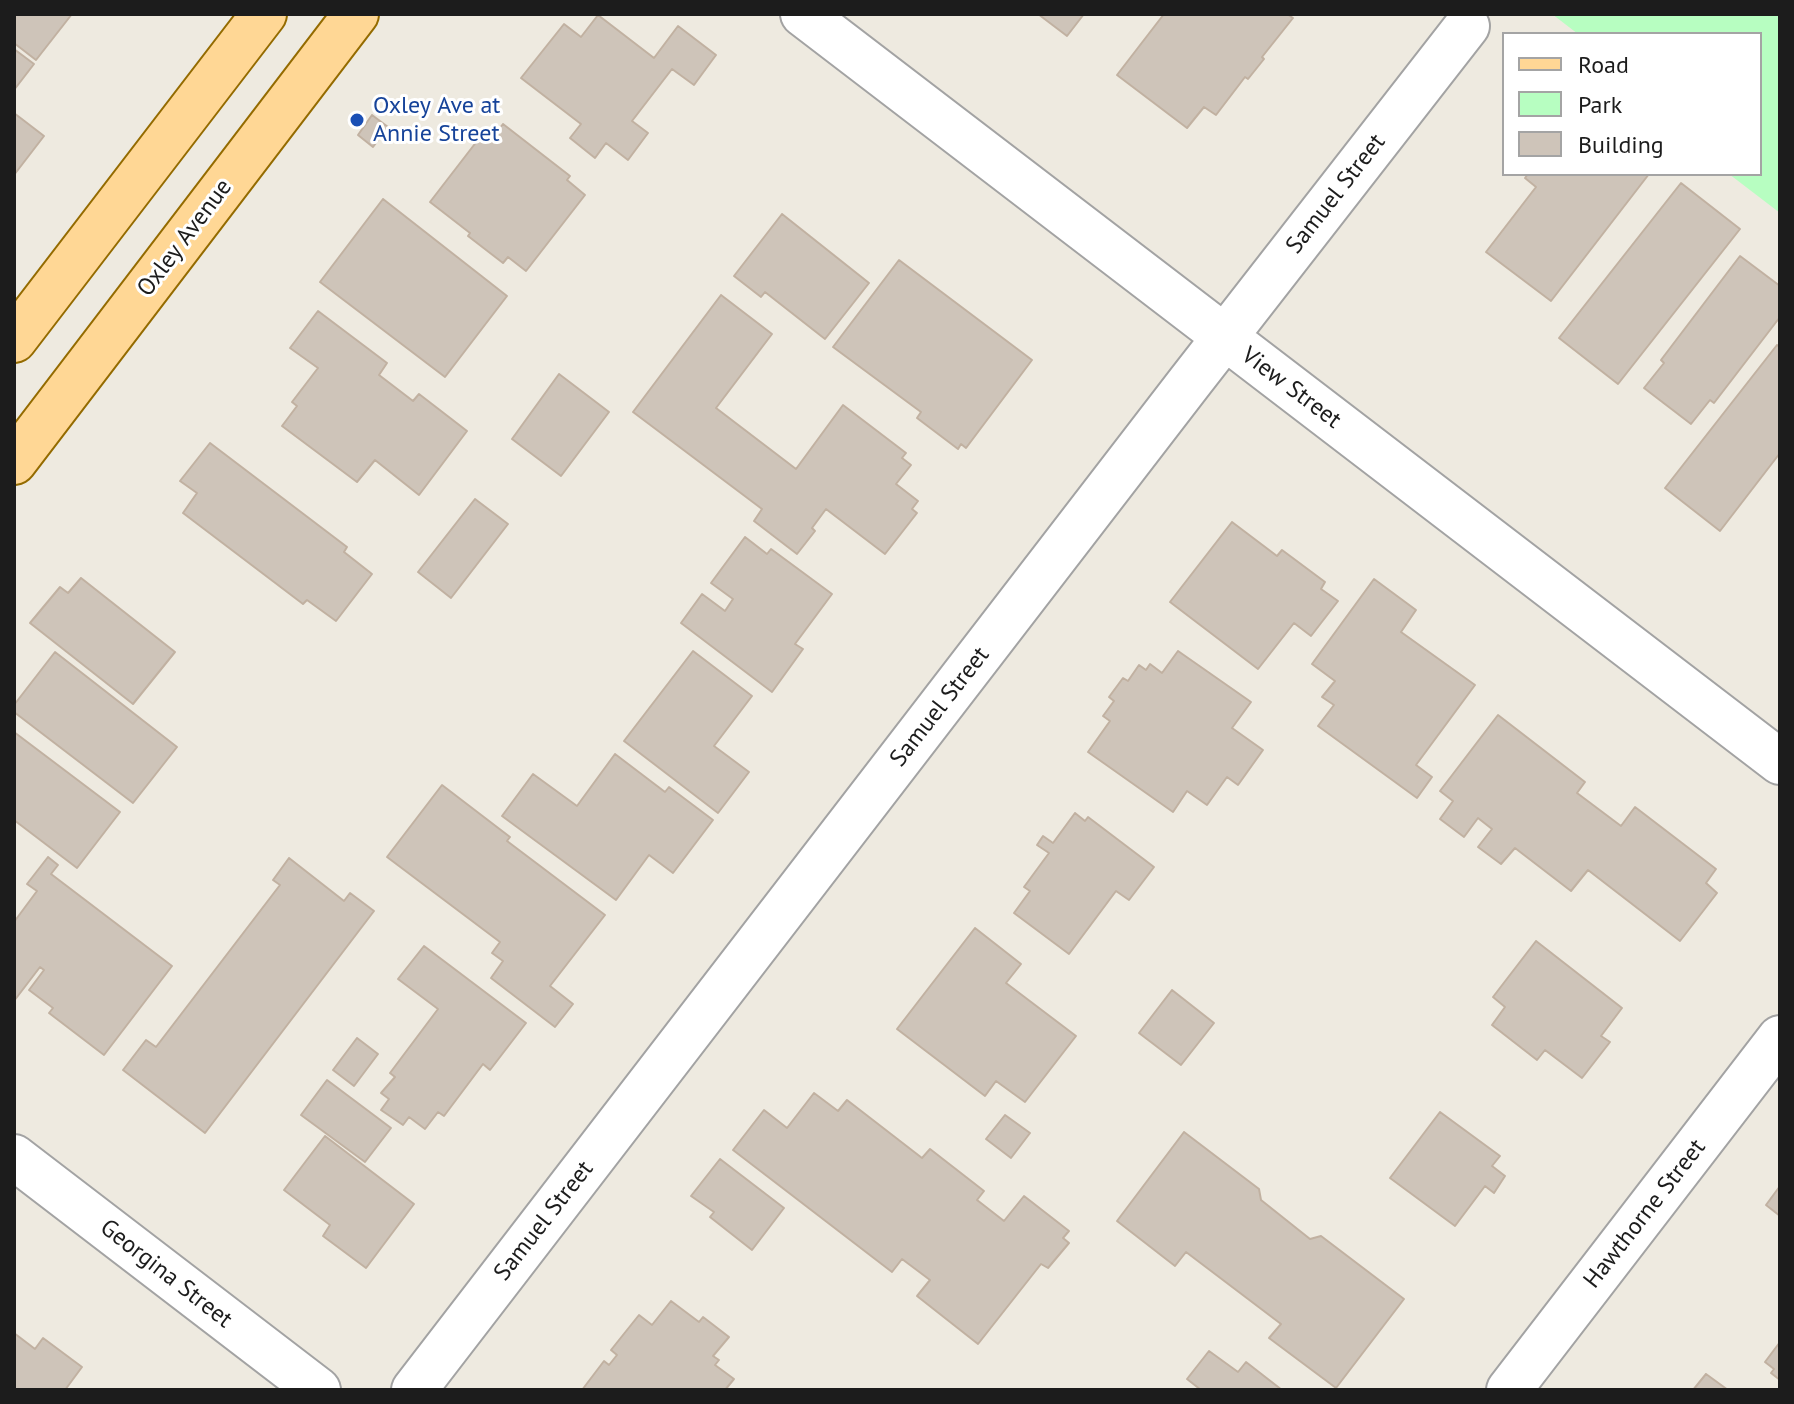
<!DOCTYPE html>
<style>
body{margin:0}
#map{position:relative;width:1794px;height:1404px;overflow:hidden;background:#eeeae0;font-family:"PT Sans",sans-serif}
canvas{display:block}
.frame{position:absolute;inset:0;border:16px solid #1c1c1c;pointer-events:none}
.legend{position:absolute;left:1502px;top:32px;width:260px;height:144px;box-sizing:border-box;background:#fff;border:2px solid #a4a4a4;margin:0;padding:10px 14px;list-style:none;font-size:24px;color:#1c1c1c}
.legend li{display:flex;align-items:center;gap:16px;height:40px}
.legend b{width:40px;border:2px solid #a4a4a4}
</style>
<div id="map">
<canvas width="1794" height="1404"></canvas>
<div class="frame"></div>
<ul class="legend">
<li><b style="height:10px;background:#ffd795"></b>Road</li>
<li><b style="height:22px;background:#b7fec1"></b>Park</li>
<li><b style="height:22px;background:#cec4b9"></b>Building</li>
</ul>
</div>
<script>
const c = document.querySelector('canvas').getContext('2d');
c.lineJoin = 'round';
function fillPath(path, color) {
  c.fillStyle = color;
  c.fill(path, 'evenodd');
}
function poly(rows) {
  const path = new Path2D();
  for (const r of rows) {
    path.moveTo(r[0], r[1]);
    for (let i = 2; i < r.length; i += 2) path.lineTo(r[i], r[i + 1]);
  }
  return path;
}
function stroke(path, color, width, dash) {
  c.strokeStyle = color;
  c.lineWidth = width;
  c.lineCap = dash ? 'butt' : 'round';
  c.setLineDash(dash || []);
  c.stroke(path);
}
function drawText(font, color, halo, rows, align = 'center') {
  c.font = font + ' "PT Sans",sans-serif';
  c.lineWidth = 6;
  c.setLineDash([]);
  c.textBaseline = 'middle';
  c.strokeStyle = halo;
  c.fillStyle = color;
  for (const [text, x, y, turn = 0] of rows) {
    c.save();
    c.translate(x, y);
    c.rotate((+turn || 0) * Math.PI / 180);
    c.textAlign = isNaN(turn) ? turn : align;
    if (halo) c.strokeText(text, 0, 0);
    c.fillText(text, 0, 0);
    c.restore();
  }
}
fillPath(poly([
 [1552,14,1780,14,1780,213,1729,174,1760,174,1760,34,1578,34]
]), '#b7fec1');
const building = poly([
 [14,14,72,14,36,60,14,43,14,14],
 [1038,14,1084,14,1067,36,1038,14],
 [1164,14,1287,14,1293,18,1262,57,1264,59,1248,79,1245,77,1216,115,1204,107,1187,128,1117,75,1164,14],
 [598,15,654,58,678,26,716,55,694,85,672,69,632,121,648,133,628,160,606,143,595,158,570,138,581,124,521,78,564,24,581,37,598,15],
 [14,49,34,64,14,90,14,49],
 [14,113,44,136,14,175,14,113],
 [372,115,388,127,373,147,358,135,372,115],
 [503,124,570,176,567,180,585,195,526,271,508,257,503,263,468,236,470,233,430,202,484,132,492,138,503,124],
 [1528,174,1649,174,1551,301,1486,252,1536,187,1525,178,1528,174],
 [1681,183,1740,229,1618,384,1559,338,1681,183],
 [383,199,507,296,445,377,320,282,383,199],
 [782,214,869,283,825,339,765,292,761,297,734,276,782,214],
 [1740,256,1780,286,1780,317,1714,403,1710,400,1691,424,1644,388,1664,363,1661,360,1740,256],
 [899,260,1032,360,966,448,961,444,958,449,917,418,921,412,833,347,899,260],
 [721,295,772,334,716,408,796,469,843,405,906,453,902,458,911,465,896,484,918,501,912,509,917,513,885,554,826,509,812,528,815,531,797,554,754,521,762,509,633,412,721,295],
 [318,311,387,363,379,375,413,401,419,394,467,431,419,495,375,460,357,482,282,426,297,406,292,402,318,368,290,348,318,311],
 [1777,345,1780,347,1780,453,1720,531,1665,488,1777,345],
 [559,374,609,412,561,476,512,439,559,374],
 [210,443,347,547,344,552,372,574,336,621,307,600,303,604,183,513,197,493,180,481,210,443],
 [475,499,508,524,451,598,418,572,475,499],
 [1232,522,1277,556,1282,550,1325,582,1321,589,1338,601,1311,636,1294,623,1258,669,1170,602,1232,522],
 [745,537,767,554,771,549,832,594,795,644,803,649,772,692,681,623,702,594,725,611,733,599,711,583,745,537],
 [81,578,175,652,133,704,30,623,60,587,68,593,81,578],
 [1374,579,1416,610,1401,632,1475,685,1416,765,1432,777,1417,798,1318,726,1334,705,1322,697,1335,681,1312,664,1374,579],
 [693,651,752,696,714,746,749,772,718,813,624,741,693,651],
 [1178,651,1251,702,1232,728,1263,750,1238,785,1227,777,1207,805,1187,791,1173,812,1088,752,1110,721,1103,716,1114,701,1109,697,1123,678,1128,681,1139,665,1146,670,1150,664,1162,673,1178,651],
 [55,652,177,747,133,803,14,712,14,705,55,652],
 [1498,715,1585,782,1577,793,1621,826,1635,807,1716,869,1706,883,1717,893,1680,941,1588,870,1571,891,1515,848,1501,864,1478,847,1492,829,1478,818,1464,837,1440,819,1453,801,1440,791,1498,715],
 [14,732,120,812,77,868,14,820,14,732],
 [615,754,665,792,669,787,713,820,673,873,649,855,616,900,502,816,533,774,577,806,615,754],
 [442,785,510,837,507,841,605,915,550,986,573,1004,555,1027,491,978,503,961,492,953,500,942,387,857,442,785],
 [1075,813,1085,821,1088,817,1154,867,1129,900,1116,891,1069,954,1014,913,1030,891,1024,887,1049,853,1037,845,1043,836,1053,843,1075,813],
 [48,857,58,865,51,874,172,966,104,1055,49,1013,53,1008,29,990,44,970,40,967,14,1001,14,922,37,891,27,884,48,857],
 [289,858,344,901,350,893,374,911,205,1133,123,1070,146,1040,156,1047,280,885,273,880,289,858],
 [975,928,1021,964,1006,983,1076,1036,1025,1102,996,1081,985,1096,897,1029,975,928],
 [1536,941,1622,1008,1601,1036,1610,1042,1582,1078,1545,1050,1537,1060,1492,1025,1505,1007,1493,997,1536,941],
 [424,946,526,1023,490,1070,483,1064,444,1116,438,1112,425,1129,409,1117,403,1125,381,1110,389,1099,381,1093,395,1077,390,1073,438,1009,398,979,424,946],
 [1172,990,1214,1023,1181,1065,1139,1033,1172,990],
 [357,1038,378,1054,354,1086,333,1070,357,1038],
 [327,1080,391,1128,365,1162,301,1115,327,1080],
 [814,1093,838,1111,847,1100,922,1158,930,1149,984,1191,977,1200,1004,1221,1024,1196,1069,1231,1063,1238,1069,1243,1048,1268,1041,1264,978,1344,917,1296,930,1280,902,1259,892,1272,733,1150,764,1110,787,1128,814,1093],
 [1440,1112,1500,1156,1492,1166,1505,1176,1494,1193,1485,1186,1455,1226,1390,1178,1440,1112],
 [1005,1115,1030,1133,1011,1158,986,1139,1005,1115],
 [1184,1132,1259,1189,1261,1200,1310,1239,1321,1236,1404,1299,1336,1388,1269,1338,1281,1324,1186,1252,1175,1266,1117,1221,1184,1132],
 [325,1136,414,1204,366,1268,323,1236,330,1225,284,1190,325,1136],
 [720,1159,784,1208,752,1250,710,1217,714,1212,691,1196,720,1159],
 [1780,1186,1780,1216,1766,1205,1780,1186],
 [671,1301,699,1322,703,1317,729,1337,713,1356,719,1360,715,1365,734,1379,725,1390,582,1390,604,1361,609,1365,617,1355,611,1350,639,1315,652,1325,671,1301],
 [14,1333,35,1349,43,1338,82,1367,65,1390,14,1390,14,1333],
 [1780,1342,1780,1380,1771,1373,1774,1369,1765,1362,1780,1342],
 [1209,1351,1238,1372,1246,1362,1282,1390,1201,1390,1187,1379,1209,1351],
 [1706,1374,1728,1390,1693,1390,1706,1374]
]);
fillPath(building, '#cec4b9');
stroke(building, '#c1b1a1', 2);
const minor = poly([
 [803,14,1780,762],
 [14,1157,318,1390],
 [414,1390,1189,383,1467,26],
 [1509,1390,1780,1038]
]);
const primary = poly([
 [14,340,264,14],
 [14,462,356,14]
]);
stroke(minor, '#a3a3a3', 48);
stroke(primary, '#946b00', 48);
stroke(minor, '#fff', 44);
stroke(primary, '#ffd795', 44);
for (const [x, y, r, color] of [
 [357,120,8,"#1a4fb4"]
]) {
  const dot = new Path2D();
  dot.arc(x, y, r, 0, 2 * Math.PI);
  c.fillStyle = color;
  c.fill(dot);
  stroke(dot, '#fff', 3);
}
drawText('24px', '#164399', '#fff', [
 ["Oxley Ave at",373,106],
 ["Annie Street",373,134]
], 'left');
drawText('24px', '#1c1c1c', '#fff', [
 ["Samuel Street",1336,194,-52],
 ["Oxley Avenue",185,238,-53],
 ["View Street",1291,388,37],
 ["Samuel Street",940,707,-52],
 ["Hawthorne Street",1645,1214,-52],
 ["Samuel Street",544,1221,-52],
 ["Georgina Street",166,1274,38]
]);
</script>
